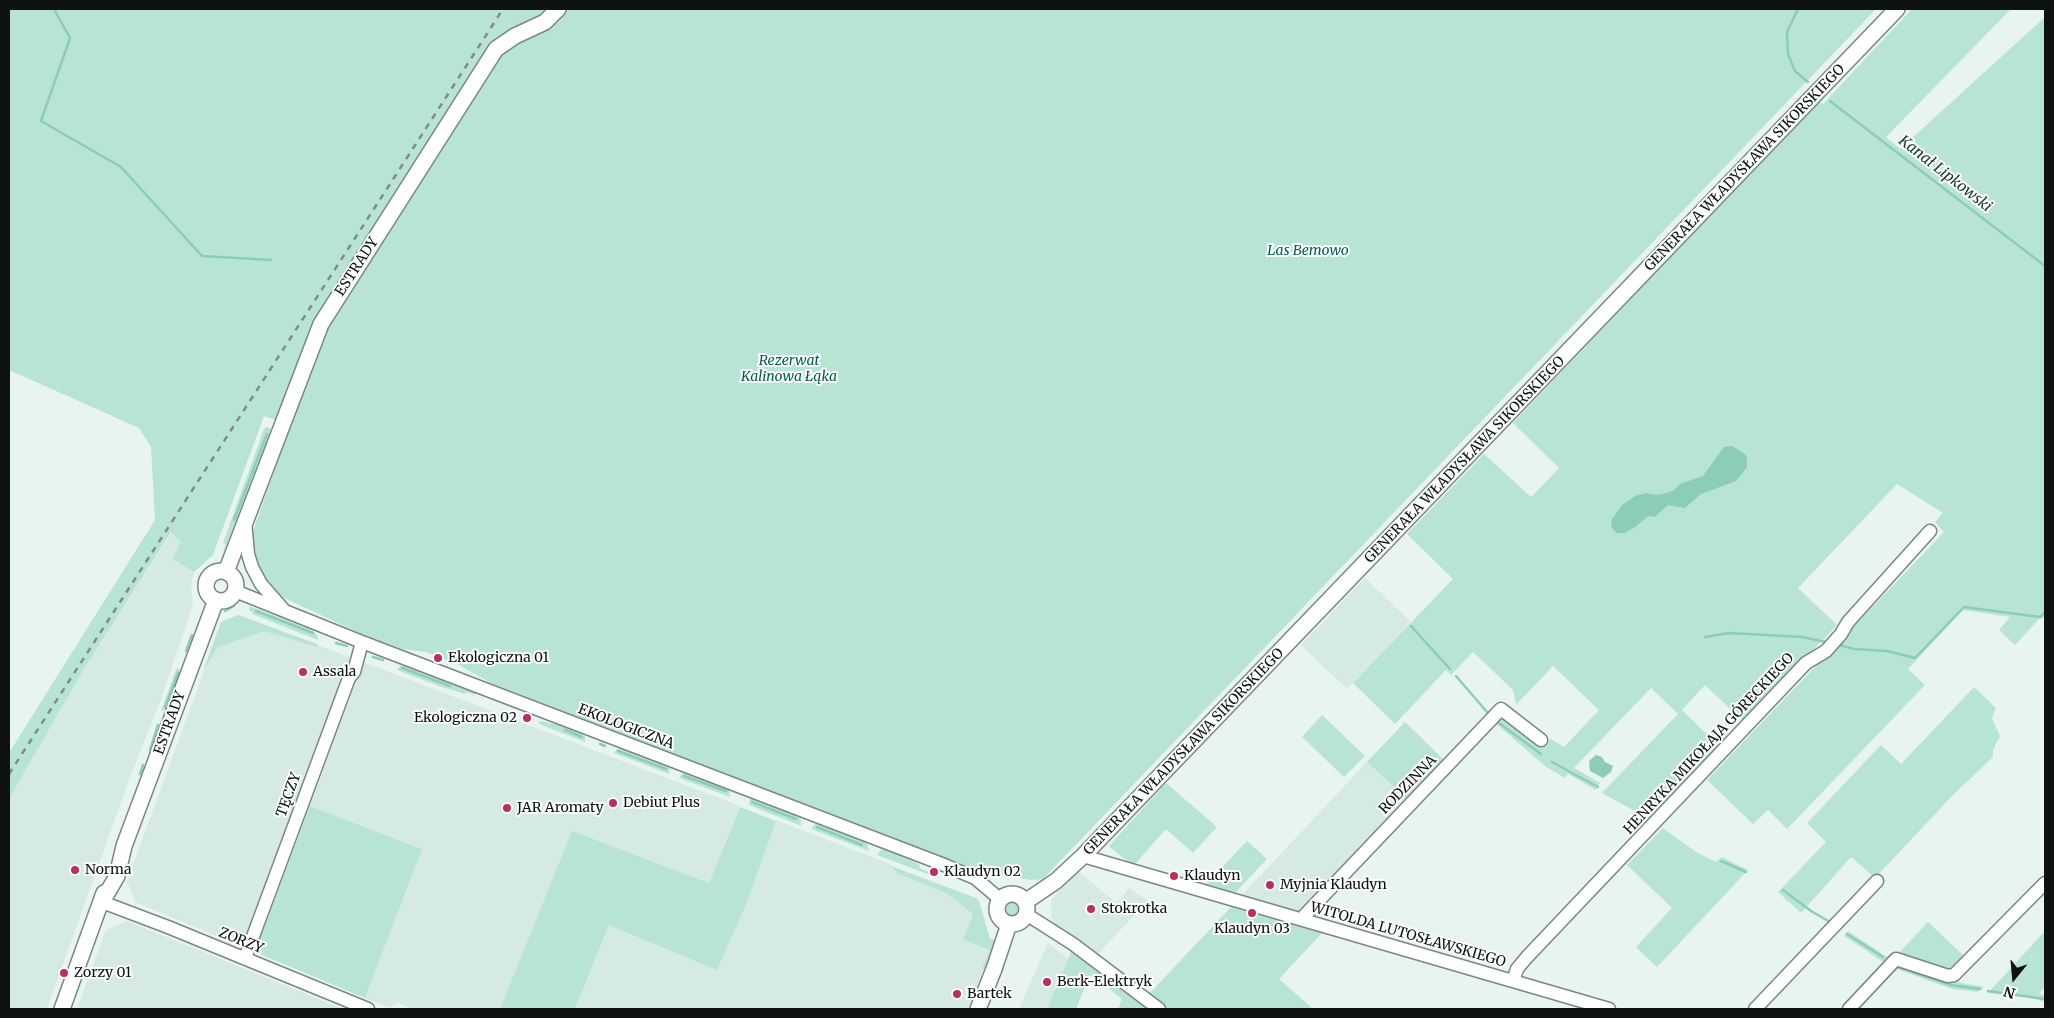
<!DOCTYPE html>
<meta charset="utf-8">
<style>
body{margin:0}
#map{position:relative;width:2054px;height:1018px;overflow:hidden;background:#e8f4f0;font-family:Merriweather,serif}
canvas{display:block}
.frame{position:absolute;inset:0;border:10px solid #0e1211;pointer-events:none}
.north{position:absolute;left:1989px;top:953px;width:50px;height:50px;-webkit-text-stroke:4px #fcfffe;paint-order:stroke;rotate:197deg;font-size:14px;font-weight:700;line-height:20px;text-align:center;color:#0e1211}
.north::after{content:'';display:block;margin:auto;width:18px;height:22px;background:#0e1211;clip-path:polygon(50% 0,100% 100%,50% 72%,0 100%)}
</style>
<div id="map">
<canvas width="2054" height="1018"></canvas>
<div class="frame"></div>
<div class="north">N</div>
</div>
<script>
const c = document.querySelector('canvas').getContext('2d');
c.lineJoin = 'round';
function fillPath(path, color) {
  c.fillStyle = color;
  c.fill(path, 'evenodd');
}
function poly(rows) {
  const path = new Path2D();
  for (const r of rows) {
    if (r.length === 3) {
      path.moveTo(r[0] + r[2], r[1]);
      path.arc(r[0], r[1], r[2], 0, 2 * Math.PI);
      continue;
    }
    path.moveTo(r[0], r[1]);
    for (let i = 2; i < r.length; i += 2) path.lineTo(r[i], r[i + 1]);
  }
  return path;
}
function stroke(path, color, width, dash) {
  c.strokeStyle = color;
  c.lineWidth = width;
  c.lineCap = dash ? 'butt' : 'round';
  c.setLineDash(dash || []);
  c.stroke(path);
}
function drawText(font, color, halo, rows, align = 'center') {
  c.font = font + ' Merriweather,serif';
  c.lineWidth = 4;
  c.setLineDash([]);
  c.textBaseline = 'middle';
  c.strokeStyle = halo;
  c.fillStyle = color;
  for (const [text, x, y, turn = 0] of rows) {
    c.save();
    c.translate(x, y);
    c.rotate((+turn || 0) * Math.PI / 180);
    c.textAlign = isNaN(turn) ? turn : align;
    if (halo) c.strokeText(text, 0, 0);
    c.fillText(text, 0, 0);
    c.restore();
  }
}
fillPath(poly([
 [172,532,182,542,172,560,194,572,191,584,193,605,161,699,130,777,47,1009,9,1009,9,799,84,669],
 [1365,578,1411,622,1347,689,1301,645],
 [239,615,352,658,243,947,135,902,127,881,222,622],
 [363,662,740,806,709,883,572,832,500,1009,414,1009,398,1003,390,1008,365,998,422,849,310,806],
 [1367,762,1407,799,1301,913,1242,895],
 [776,820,890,864,898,874,946,893,973,914,964,939,990,952,968,1009,575,1009,609,925,747,902],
 [1078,871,1117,903,1129,888,1148,901,1097,955,1052,924,1051,900],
 [127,921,164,936,343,1009,77,1009,106,930],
 [1048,943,1068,959,1047,1009,1019,1009]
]), '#d5eae3');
fillPath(poly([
 [9,9,549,9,539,19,510,35,312,328,277,420,264,416,213,555,194,572,172,559,181,542,171,532,84,669,9,799,9,753,155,520,151,447,139,428,9,370],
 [564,9,1876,9,1043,879,1031,880,980,871,493,684,457,664,426,652,402,649,362,634,284,598,269,585,257,568,252,552,253,531,326,325,502,53,538,33],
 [1912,9,2011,9,1886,137,1900,149,2045,17,2045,617,2039,619,2015,645,1999,630,2010,617,1963,610,1908,669,1925,685,1787,829,1768,810,1753,824,1707,780,1944,532,1935,522,1943,513,1897,484,1798,588,1837,625,1744,722,1705,685,1682,710,1720,747,1696,773,1694,771,1649,819,1602,793,1678,714,1651,688,1574,768,1600,783,1596,790,1568,774,1565,778,1545,766,1494,722,1501,718,1504,719,1540,747,1551,739,1564,747,1599,710,1553,666,1516,705,1513,690,1473,652,1451,675,1446,670,1395,724,1353,683,1453,579,1407,534,1484,454,1531,497,1559,468,1513,423,1818,101,1823,104],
 [267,427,270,428,271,432,224,551,225,544,223,543,264,429],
 [249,606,312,630,317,635,318,640,252,614,253,613,249,610],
 [238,615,317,644,317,647,264,631,218,647,203,671,221,622],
 [404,665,476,692,475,695,466,692,465,694,439,686,397,670,400,666],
 [177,667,181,672,167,709,161,711],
 [1974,687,1996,708,1992,718,2000,736,1993,750,1993,757,1953,795,1875,878,1851,857,1801,913,1778,892,1826,842,1807,823,1881,745,1901,764],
 [1322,715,1365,756,1344,777,1302,737],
 [540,721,565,726,581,732,585,737,585,742,539,724],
 [1405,722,1444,760,1407,799,1367,762],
 [617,749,623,749,667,766,670,769,669,774,614,753],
 [686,772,729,789,730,797,679,778,682,774],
 [1166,783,1217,827,1193,853,1166,829,1135,864,1128,862,1109,846],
 [752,798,798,816,801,819,801,826,749,805,750,799],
 [310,806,422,849,365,998,255,952],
 [740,807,776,821,747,902,717,970,609,925,575,1009,500,1009,572,831,709,883],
 [815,824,820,824,864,841,867,844,869,851,811,829],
 [1663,828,1696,852,1716,862,1722,857,1748,870,1657,967,1636,947,1672,908,1627,865],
 [1247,841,1267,859,1235,893,1206,884],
 [886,848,920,865,919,868,939,876,938,878,877,855,881,850],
 [891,866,976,898,979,901,990,939,996,940,990,961,983,970,983,966,990,951,963,939,973,914,946,893,898,874],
 [1012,909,10],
 [1231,907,1322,933,1279,979,1311,1007,1308,1009,1167,1009,1148,995],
 [1928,922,1966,958,1958,967,1945,970,1899,953],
 [1848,931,1884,955,1892,959,1888,965,1844,936],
 [2045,931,2045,987,2039,993,2045,996,2045,1002,2033,998,1988,993],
 [1072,950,1102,972,1101,983,1090,975,1076,1009,1047,1009],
 [1899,963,1957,982,1984,987,1978,992,1952,989,1894,968],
 [1111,980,1150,1009,1118,1009,1122,999,1107,987]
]), '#b7e4d5');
fillPath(poly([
 [1732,446,1746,455,1747,459,1747,467,1736,481,1701,494,1685,508,1668,505,1655,517,1648,516,1635,527,1625,533,1616,533,1611,526,1612,519,1622,505,1635,496,1646,493,1657,495,1667,493,1674,490,1680,484,1703,476,1724,447],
 [1596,755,1602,757,1605,762,1613,766,1611,772,1603,778,1590,771,1589,761]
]), '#8bcdb9');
stroke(poly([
 [54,9,70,38,41,121,121,167,202,256,271,260],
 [1798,9,1787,32,1788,54,1795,71,1808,82],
 [1830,101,2045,266],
 [234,520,267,434],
 [225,611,234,606],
 [256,611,313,633],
 [1411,626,1450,669],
 [1705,637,1729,633,1802,637,1826,642],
 [209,640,214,628],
 [336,643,347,646],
 [1839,645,1854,649,1887,651,1915,658,1964,607,2040,617,2045,612],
 [186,651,192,635],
 [373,657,383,660],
 [402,668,450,686],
 [1456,676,1487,712],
 [165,707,178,673],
 [1499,723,1541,754],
 [565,730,582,737],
 [600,744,605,746],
 [150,750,158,725],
 [618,751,666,769],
 [1552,762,1598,787],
 [140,774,143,765],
 [684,776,726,791],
 [752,802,796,819],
 [817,827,862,845],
 [1721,861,1746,872],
 [1783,890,1811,911,1830,922],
 [1847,934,1883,957],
 [1895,966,1951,985,1980,989],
 [1988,991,2045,999]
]), '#8bcdb9', 2.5);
const minor = poly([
 [245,521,248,554,252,567,261,584,283,609],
 [235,591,362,642,942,864,975,878,1001,900],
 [1083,856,1609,1009],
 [102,902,168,927,368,1009],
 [1026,914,1073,944,1159,1009],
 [1303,920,1305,915,1501,709,1541,740],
 [245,958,349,678,354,672,362,642],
 [1513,981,1517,969,1527,957,1806,663,1826,651,1841,634,1848,622,1930,531],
 [1755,1009,1877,881],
 [1849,1009,1896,959,1948,976,1954,975,2045,883]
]);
const major = poly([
 [221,586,15],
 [226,572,321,324,496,49,515,36,545,22,558,9],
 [1012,909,15],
 [102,902,117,876,124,846,216,600],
 [1025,902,1056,881,1083,856,1897,9],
 [62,1009,104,893],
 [978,1009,994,969,1009,924]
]);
stroke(minor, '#7b8783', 15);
stroke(major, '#7b8783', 18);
stroke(minor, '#fff', 12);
stroke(major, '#fff', 15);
stroke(poly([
 [9,774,503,9]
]), '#838b89', 2.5, [6, 6]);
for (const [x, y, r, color] of [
 [438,658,5,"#bc2e60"],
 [303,672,5,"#bc2e60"],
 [527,718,5,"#bc2e60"],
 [613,803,5,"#bc2e60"],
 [507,808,5,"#bc2e60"],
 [75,870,5,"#bc2e60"],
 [934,872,5,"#bc2e60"],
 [1174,876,5,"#bc2e60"],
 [1270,885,5,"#bc2e60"],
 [1091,909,5,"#bc2e60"],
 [1252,913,5,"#bc2e60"],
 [64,973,5,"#bc2e60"],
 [1047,982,5,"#bc2e60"],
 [957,994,5,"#bc2e60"]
]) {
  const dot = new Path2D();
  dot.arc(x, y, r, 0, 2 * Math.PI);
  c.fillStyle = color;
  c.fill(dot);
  stroke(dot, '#fcfffe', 2);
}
drawText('14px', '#0e1211', '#fcfffe', [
 ["GENERAŁA WŁADYSŁAWA SIKORSKIEGO",1745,168,-46],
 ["ESTRADY",357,267,-57],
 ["GENERAŁA WŁADYSŁAWA SIKORSKIEGO",1465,460,-46],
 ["ESTRADY",170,723,-70],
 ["EKOLOGICZNA",626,727,21],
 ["HENRYKA MIKOŁAJA GÓRECKIEGO",1709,744,-47],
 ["GENERAŁA WŁADYSŁAWA SIKORSKIEGO",1184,752,-46],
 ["RODZINNA",1408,785,-46],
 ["TĘCZY",289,795,-70],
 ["WITOLDA LUTOSŁAWSKIEGO",1408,935,16],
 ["ZORZY",241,941,22]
]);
drawText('italic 14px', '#005e4b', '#fcfffe', [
 ["Las Bemowo",1308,251],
 ["Rezerwat",789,361],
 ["Kalinowa Łąka",789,377]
]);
drawText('14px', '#0e1211', '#fcfffe', [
 ["Ekologiczna 01",448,658],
 ["Assala",313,672],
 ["Ekologiczna 02",517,718,"right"],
 ["Debiut Plus",623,803],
 ["JAR Aromaty",517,808],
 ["Norma",85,870],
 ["Klaudyn 02",944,872],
 ["Klaudyn",1184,876],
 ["Myjnia Klaudyn",1280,885],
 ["Stokrotka",1101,909],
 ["Klaudyn 03",1252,929,"center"],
 ["Zorzy 01",74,973],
 ["Berk-Elektryk",1057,982],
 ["Bartek",967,994]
], 'left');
drawText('italic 15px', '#16362e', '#fcfffe', [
 ["Kanał Lipkowski",1945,174,38]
]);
</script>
